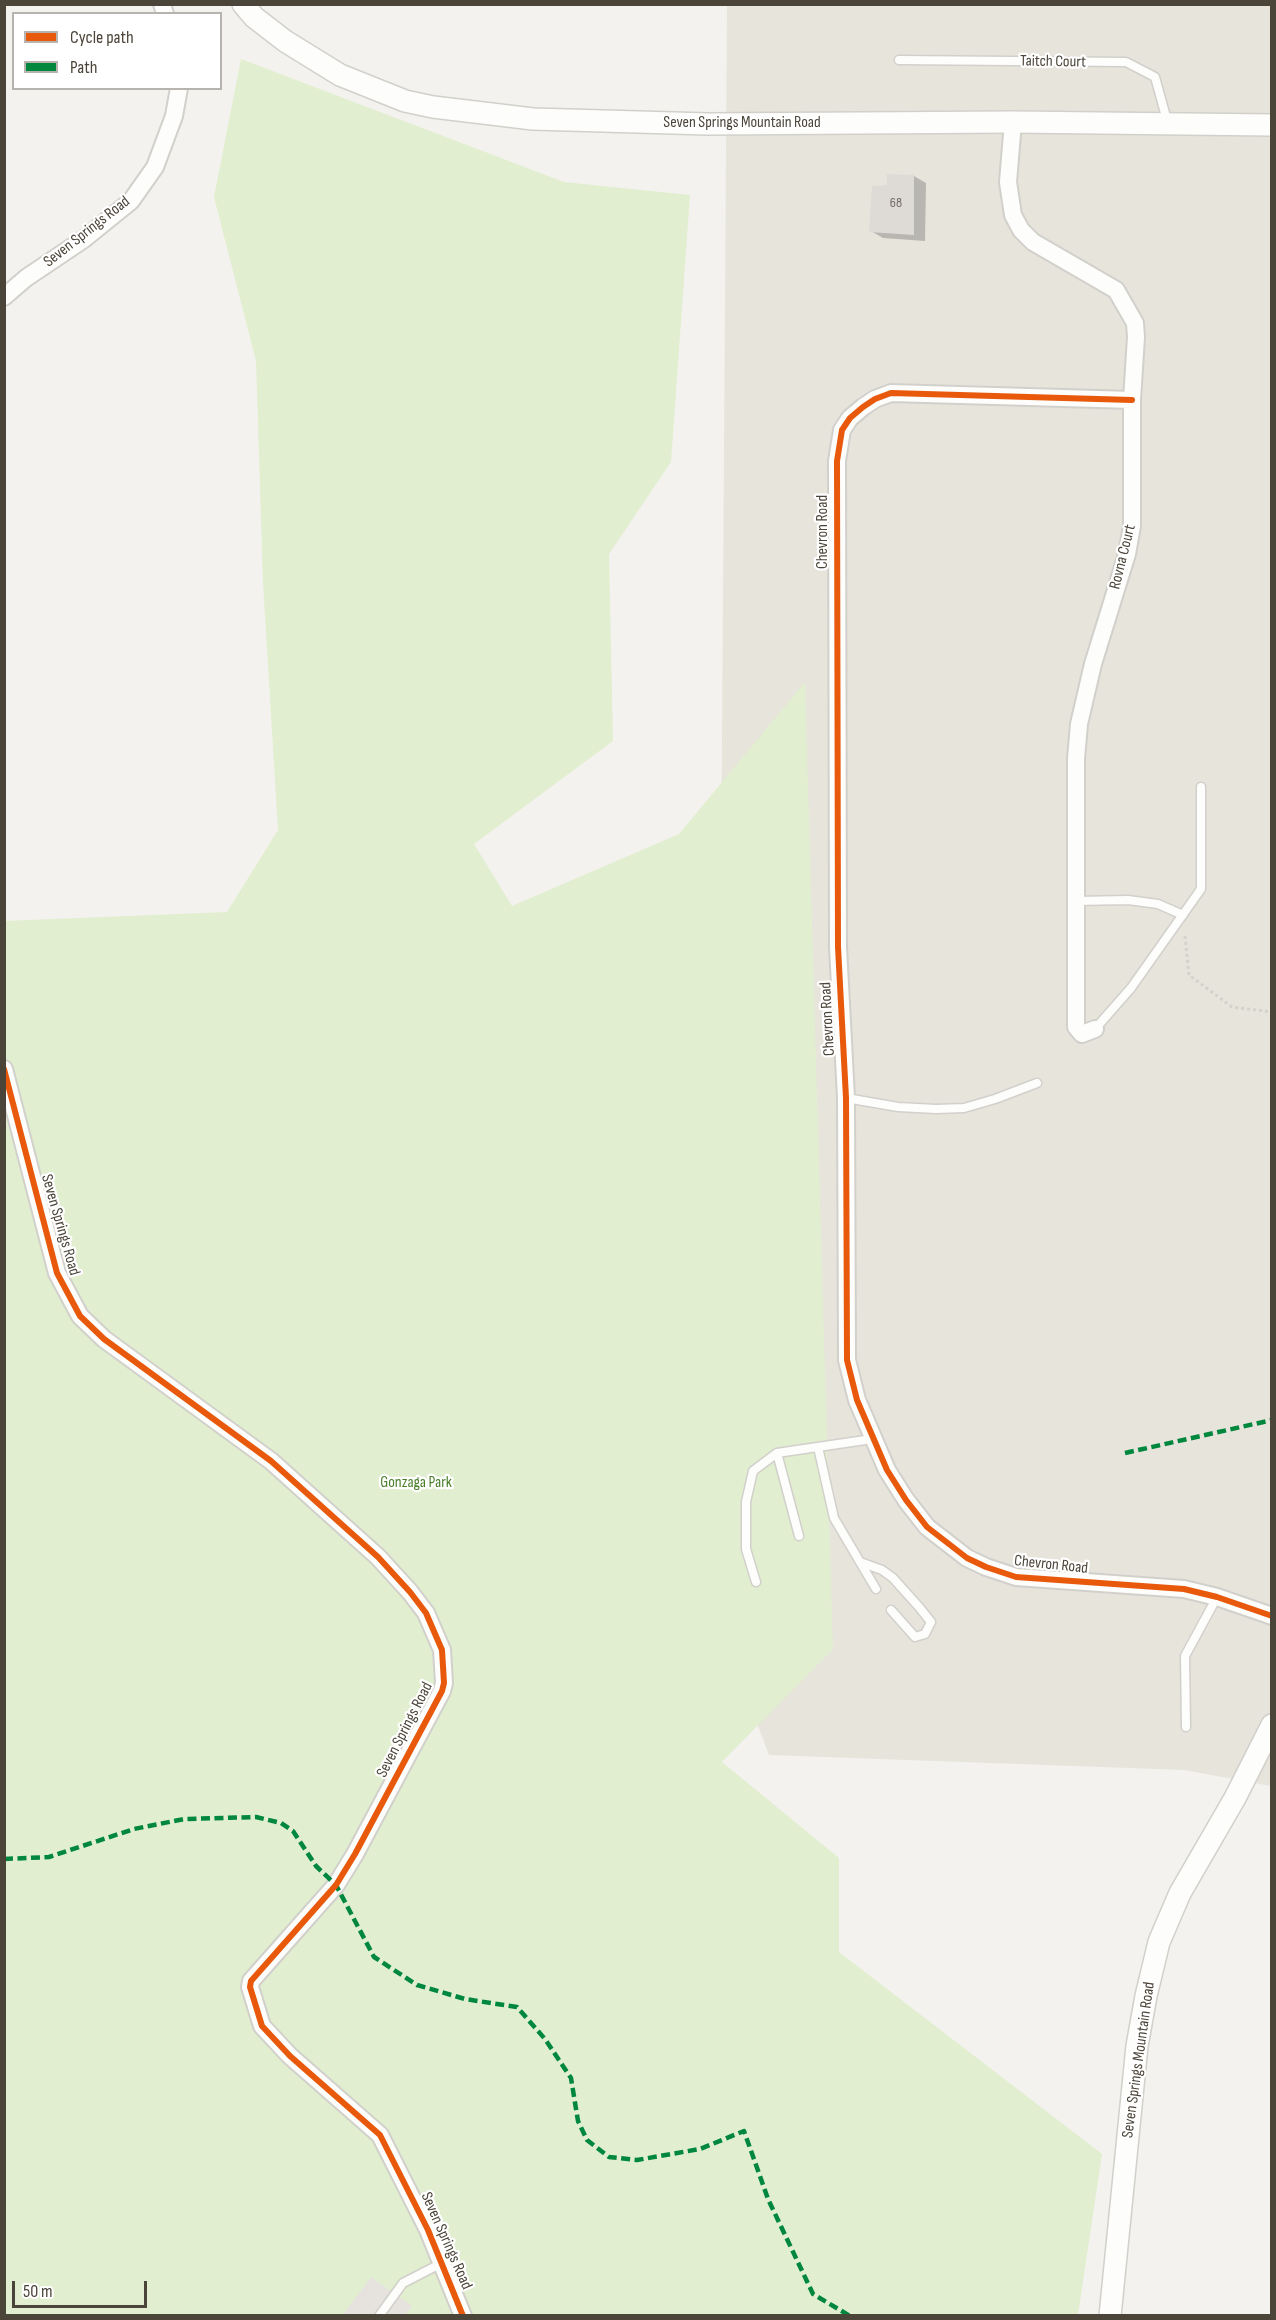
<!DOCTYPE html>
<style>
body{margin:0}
#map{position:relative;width:1276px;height:2320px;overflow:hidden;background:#f4f2ee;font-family:"Sofia Sans Condensed",sans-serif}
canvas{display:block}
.frame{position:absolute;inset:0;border:6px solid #4b4439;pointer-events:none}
.legend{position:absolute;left:12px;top:12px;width:210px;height:78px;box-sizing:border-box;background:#fff;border:2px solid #b7b4b0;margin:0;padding:8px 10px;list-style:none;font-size:18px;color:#4b4439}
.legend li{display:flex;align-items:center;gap:12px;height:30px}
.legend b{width:30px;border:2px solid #b7b4b0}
.scale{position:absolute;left:12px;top:2281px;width:135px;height:27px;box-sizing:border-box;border:3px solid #4b4439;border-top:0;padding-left:8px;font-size:18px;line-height:21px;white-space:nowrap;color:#4b4439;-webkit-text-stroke:4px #fff;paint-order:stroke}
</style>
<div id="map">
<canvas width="1276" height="2320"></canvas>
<div class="frame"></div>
<ul class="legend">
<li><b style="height:8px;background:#e8590c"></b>Cycle path</li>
<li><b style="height:8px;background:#00873e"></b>Path</li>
</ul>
<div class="scale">50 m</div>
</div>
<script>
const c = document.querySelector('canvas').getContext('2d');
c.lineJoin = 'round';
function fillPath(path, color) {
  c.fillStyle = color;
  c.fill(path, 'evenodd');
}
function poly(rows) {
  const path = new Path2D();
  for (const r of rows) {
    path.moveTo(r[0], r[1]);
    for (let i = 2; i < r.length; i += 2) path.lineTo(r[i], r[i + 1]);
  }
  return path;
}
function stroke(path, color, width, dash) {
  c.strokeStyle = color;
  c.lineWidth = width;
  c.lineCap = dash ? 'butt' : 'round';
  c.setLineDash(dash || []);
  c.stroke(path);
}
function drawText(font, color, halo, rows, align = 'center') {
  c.font = font + ' "Sofia Sans Condensed",sans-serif';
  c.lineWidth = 4.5;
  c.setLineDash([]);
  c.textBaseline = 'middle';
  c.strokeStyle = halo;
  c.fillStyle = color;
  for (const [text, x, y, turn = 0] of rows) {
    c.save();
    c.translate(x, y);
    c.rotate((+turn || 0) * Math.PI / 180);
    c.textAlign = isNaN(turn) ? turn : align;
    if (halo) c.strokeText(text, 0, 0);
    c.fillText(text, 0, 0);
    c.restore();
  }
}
fillPath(poly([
 [727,5,1271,5,1271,1786,1184,1770,769,1755,716,1615]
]), '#e7e4dc');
fillPath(poly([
 [241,59,564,182,690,195,671,462,609,554,613,741,474,844,512,906,679,834,805,682,833,1649,722,1762,839,1858,839,1952,1102,2154,1078,2315,5,2315,4,921,227,912,278,830,263,583,256,361,214,197]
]), '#e1eecf');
fillPath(poly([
 [371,2277,412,2306,405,2315,342,2316]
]), '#e6e3df');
fillPath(poly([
 [914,176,926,183,925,241,883,238,871,231,888,187]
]), '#0003');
fillPath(poly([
 [887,174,914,175,914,235,869,232,872,186,887,185]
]), '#dedbd6');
const service = poly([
 [899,60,1126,62,1155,77,1168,124],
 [1076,901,1128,900,1158,904,1183,915],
 [1095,1029,1131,988,1201,889,1201,787],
 [846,1098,898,1107,936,1109,964,1108,995,1099,1037,1083],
 [818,1447,834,1518,860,1562,882,1570,893,1578,919,1607,931,1622,925,1634,915,1637,891,1610],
 [777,1453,799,1536],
 [860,1562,876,1589],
 [756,1582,746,1549,746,1502,753,1471,777,1453,872,1439],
 [1186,1727,1185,1656,1217,1597],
 [379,2316,403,2283,442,2263]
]);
const minor = poly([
 [162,4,165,14],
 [1013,122,1008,182,1013,215,1021,230,1033,242,1116,290,1135,323,1136,337,1132,400,1132,526,1127,554,1093,664,1079,724,1076,759,1076,1027,1082,1034,1095,1029],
 [4,297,26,278,84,239,131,201,155,167,174,116,179,88],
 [1132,400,891,393,875,399,863,407,850,418,842,430,837,461,838,947,846,1098,847,1360,857,1400,887,1470,906,1500,927,1527,967,1558,986,1567,1016,1577,1184,1589,1217,1597,1272,1616],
 [4,1069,57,1273,80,1316,104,1339,271,1461,378,1557,410,1592,426,1613,442,1650,444,1683,442,1691,355,1854,336,1885,251,1981,250,1987,262,2026,290,2056,380,2135,428,2230,463,2316]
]);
const tertiary = poly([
 [243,4,254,17,285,41,340,75,405,101,433,107,533,119,708,124,1013,122,1272,125],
 [1110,2316,1137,2046,1146,1996,1159,1942,1180,1893,1235,1798,1272,1725]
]);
stroke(service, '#d2d0cb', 11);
stroke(minor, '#d2d0cb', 20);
stroke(tertiary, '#d2d0cb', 24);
stroke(poly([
 [1185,936,1189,975,1232,1007,1272,1012]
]), '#d3d2cc', 3, [3, 3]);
stroke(service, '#fdfdfc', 8);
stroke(minor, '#fdfdfc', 16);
stroke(tertiary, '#fdfdfc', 21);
stroke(poly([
 [1125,1453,1272,1420],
 [4,1859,49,1857,134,1829,184,1819,256,1817,281,1823,293,1831,316,1866,336,1885,374,1957,417,1985,465,1999,517,2007,545,2039,571,2078,578,2121,587,2140,609,2157,637,2160,700,2149,744,2131,768,2199,813,2294,850,2316]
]), '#00873e', 4.5, [9, 4.5]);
stroke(poly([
 [1132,400,891,393,875,399,863,407,850,418,842,430,837,461,838,947,846,1098,847,1360,857,1400,887,1470,906,1500,927,1527,967,1558,986,1567,1016,1577,1184,1589,1217,1597,1272,1616],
 [4,1069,57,1273,80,1316,104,1339,271,1461,378,1557,410,1592,426,1613,442,1650,444,1683,442,1691,355,1854,336,1885,251,1981,250,1987,262,2026,290,2056,380,2135,428,2230,463,2316]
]), '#e8590c', 6);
drawText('14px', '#706a61', null, [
 ["68",896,203]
]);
drawText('16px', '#4b4439', '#fff', [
 ["Taitch Court",1053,62,1],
 ["Seven Springs Mountain Road",742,123],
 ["Seven Springs Road",87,232,-38],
 ["Chevron Road",823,532,-90],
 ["Rovna Court",1123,557,-76],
 ["Chevron Road",828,1019,-93],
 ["Seven Springs Road",60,1225,74],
 ["Chevron Road",1051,1565,6],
 ["Seven Springs Road",405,1730,-63],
 ["Seven Springs Mountain Road",1139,2060,-82],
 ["Seven Springs Road",446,2241,66]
]);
drawText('16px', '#4a7f2a', '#fff', [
 ["Gonzaga Park",416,1483]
]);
</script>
